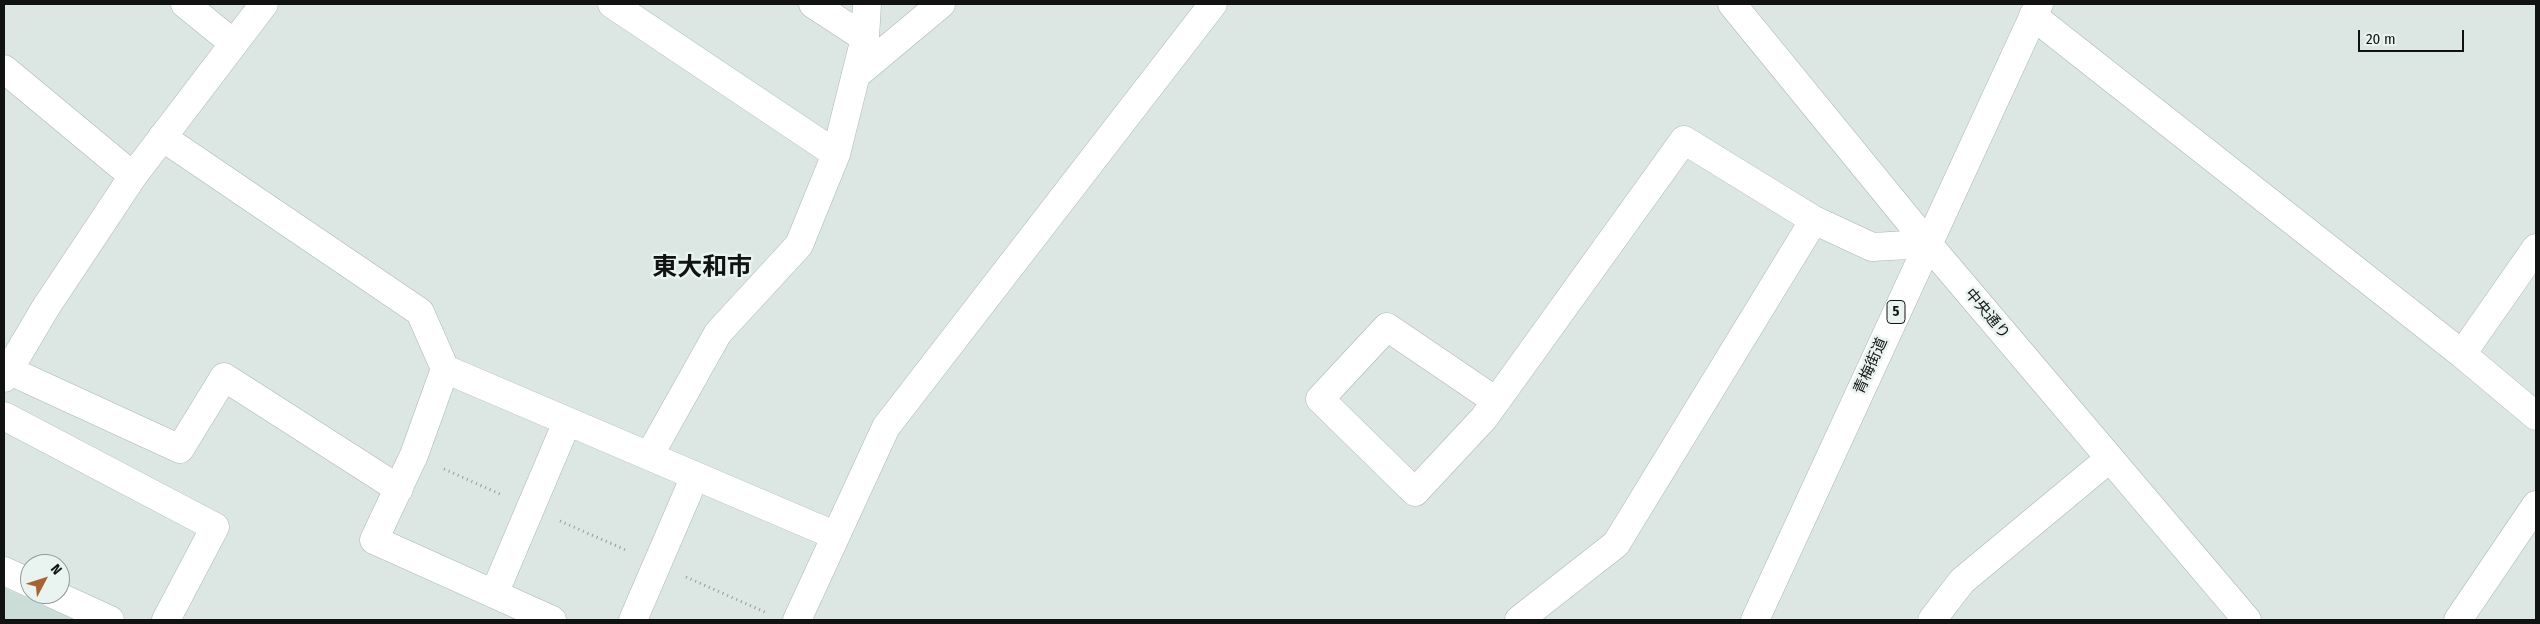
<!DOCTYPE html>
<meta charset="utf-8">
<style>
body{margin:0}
#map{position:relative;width:2540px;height:624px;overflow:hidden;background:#dce6e3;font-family:"Fira Sans Condensed",sans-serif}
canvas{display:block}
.frame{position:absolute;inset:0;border:5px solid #101312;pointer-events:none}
.north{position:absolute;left:20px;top:554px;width:50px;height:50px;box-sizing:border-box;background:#e9f3f0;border:1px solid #929997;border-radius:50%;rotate:50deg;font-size:14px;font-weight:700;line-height:20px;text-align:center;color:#101312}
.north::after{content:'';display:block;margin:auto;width:18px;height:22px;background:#a76333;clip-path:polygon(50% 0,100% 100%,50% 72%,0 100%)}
.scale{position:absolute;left:2358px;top:30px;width:106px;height:22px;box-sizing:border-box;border:2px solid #101312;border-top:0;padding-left:6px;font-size:15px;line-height:18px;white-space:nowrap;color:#101312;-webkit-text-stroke:4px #e9f3f0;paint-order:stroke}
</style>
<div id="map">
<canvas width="2540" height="624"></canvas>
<div class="frame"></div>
<div class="north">N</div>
<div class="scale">20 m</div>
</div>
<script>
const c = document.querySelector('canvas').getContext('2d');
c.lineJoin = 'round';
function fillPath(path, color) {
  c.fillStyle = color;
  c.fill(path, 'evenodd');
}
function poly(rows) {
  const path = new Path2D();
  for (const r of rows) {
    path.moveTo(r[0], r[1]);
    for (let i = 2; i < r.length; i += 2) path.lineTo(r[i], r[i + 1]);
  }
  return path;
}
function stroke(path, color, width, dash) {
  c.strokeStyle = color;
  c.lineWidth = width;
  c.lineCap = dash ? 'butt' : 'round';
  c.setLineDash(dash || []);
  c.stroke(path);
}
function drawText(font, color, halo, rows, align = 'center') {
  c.font = font + ' "Fira Sans Condensed","Noto Sans JP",sans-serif';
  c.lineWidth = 5;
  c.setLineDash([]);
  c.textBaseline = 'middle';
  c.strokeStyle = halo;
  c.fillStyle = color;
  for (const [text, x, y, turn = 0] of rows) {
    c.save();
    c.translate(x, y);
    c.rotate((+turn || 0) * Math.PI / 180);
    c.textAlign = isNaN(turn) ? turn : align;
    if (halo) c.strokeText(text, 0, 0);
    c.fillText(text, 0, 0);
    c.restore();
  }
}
fillPath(poly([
 [4,588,76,620,4,620]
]), '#cbddd7');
const minor = poly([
 [185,4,233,43],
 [612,4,836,154],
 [813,4,865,38],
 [1732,4,1928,244,2247,620],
 [2033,16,2462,354,2536,416],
 [4,69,133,176],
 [856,75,941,4],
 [162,137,420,312,445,369,414,455,374,540,552,620],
 [2462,354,2536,248],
 [445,369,834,535],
 [8,370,180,449,224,377,399,489],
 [4,378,46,307,133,176,264,4],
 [1496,401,1387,327,1320,399,1415,492,1484,418,1684,140,1814,220,1872,247,1928,244],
 [4,416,215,527,166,620],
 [649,456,718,333,799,245,836,154,865,38,867,4],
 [4,571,30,583],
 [53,594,110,620],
 [494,594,567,422],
 [633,620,695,476],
 [797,620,886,427,1213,4],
 [1519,620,1616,544,1814,220],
 [1932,620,1962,581,2109,459],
 [2458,620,2536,505]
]);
const major = poly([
 [1755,620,2039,4]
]);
stroke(minor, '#acb6b2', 29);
stroke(major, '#acb6b2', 29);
stroke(poly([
 [444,469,502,495],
 [560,521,628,551],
 [686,577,767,613]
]), '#939b98', 3, [1, 4]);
stroke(minor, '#fff', 28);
stroke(major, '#fff', 28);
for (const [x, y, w] of [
 [1896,312,18]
]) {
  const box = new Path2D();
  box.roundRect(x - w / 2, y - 11.5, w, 23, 4);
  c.fillStyle = '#e9f3f0';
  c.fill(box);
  stroke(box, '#101312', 1);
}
drawText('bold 14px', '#101312', null, [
 ["5",1896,312]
]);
drawText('15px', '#101312', '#e9f3f0', [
 ["中央通り",1987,314,50],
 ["青梅街道",1871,366,-66]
]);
drawText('bold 25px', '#101312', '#e9f3f0', [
 ["東大和市",702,268]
]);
</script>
